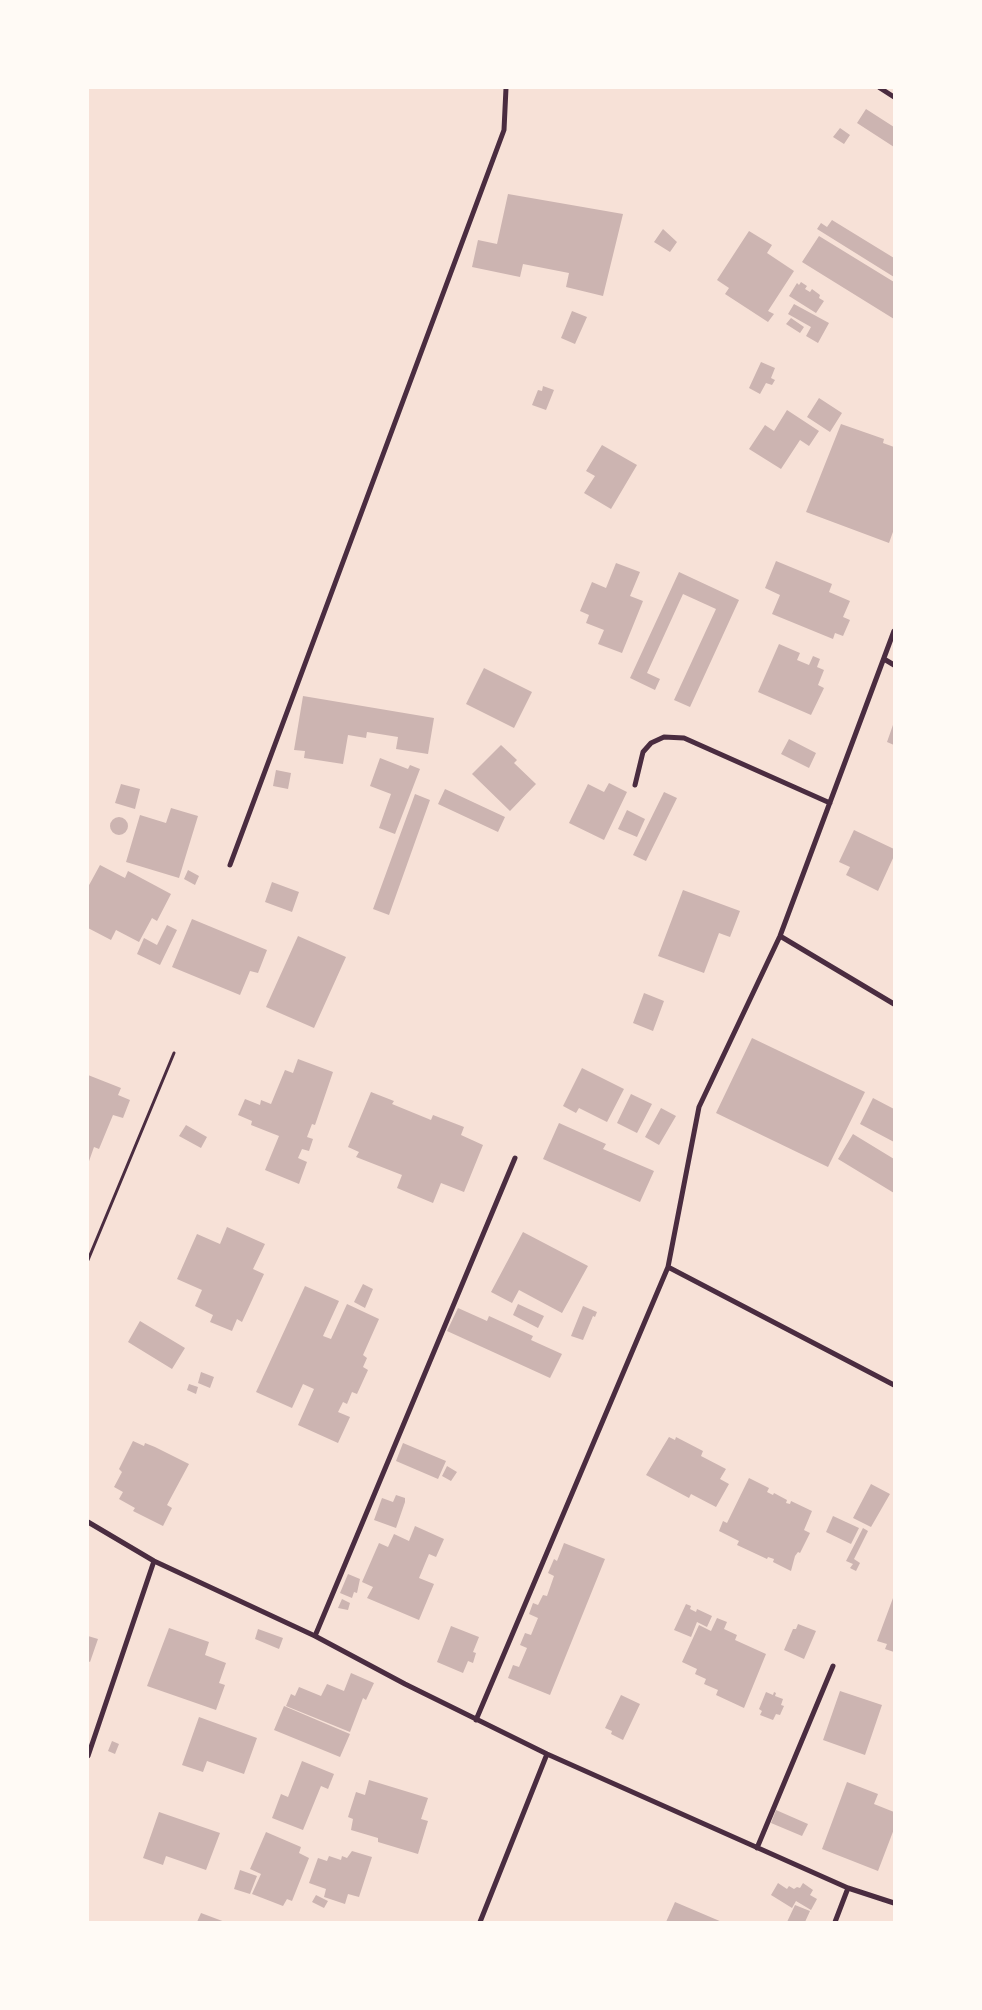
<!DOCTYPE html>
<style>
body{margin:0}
#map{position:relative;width:982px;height:2010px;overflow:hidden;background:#f7e1d7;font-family:Helvetica,sans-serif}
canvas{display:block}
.frame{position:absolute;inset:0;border:89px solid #fffaf5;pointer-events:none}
</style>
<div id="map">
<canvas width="982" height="2010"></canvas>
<div class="frame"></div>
</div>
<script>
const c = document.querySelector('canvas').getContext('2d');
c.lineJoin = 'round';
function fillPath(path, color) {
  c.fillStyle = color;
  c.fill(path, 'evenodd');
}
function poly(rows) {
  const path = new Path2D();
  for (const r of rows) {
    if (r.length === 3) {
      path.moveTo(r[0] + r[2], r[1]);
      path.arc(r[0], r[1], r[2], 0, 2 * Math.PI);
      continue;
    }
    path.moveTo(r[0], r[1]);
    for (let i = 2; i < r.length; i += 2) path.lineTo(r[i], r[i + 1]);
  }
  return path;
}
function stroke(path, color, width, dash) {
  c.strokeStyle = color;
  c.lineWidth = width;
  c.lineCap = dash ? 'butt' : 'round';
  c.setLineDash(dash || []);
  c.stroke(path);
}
fillPath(poly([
 [866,109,894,127,894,147,857,123],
 [840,128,850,135,844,144,833,137],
 [508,194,623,214,603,296,566,287,569,273,523,264,520,277,472,267,478,240,497,244],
 [832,220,894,258,894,277,817,229,821,223,827,227],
 [663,229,677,242,670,252,654,242],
 [749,231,772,245,767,253,794,271,768,311,774,314,768,322,725,294,729,288,717,280],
 [819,236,894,282,894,319,802,262],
 [801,282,807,286,805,289,810,292,812,289,820,295,819,298,824,301,816,313,789,296,797,283,799,285],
 [794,304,829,323,818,343,806,336,811,327,788,314],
 [572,311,587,317,575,344,561,338],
 [791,318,804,327,800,333,786,324],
 [761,362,775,368,771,378,775,380,772,385,766,383,760,394,749,388],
 [543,386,554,390,546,410,532,405,538,390,542,391],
 [819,398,842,413,830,432,807,417],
 [787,410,819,431,809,446,800,440,781,469,749,449,765,425,774,431],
 [841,424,884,439,883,443,894,447,894,529,889,543,806,512],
 [602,445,637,465,611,509,584,493,595,476,586,471],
 [776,561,832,584,829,592,850,601,843,617,850,620,843,636,835,633,833,639,772,614,780,595,765,588],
 [616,563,640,572,630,596,643,601,622,653,598,644,604,630,586,623,589,615,580,611,592,582,606,588],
 [679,572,739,600,690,707,674,700,716,609,683,594,647,673,660,679,655,690,630,678],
 [779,644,800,653,797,660,809,665,813,656,820,659,817,667,824,670,818,685,824,688,811,715,758,692],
 [484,668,532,692,514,728,466,704],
 [303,696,434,718,428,754,396,749,398,737,367,732,366,738,348,735,343,764,304,758,305,751,294,750],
 [894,722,894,745,887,742],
 [789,739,816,753,809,768,781,754],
 [501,745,517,760,514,763,536,784,510,811,472,774],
 [380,758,408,769,410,765,420,769,395,834,379,828,391,794,370,786],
 [276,770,291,773,288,789,273,786],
 [609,783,627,792,604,840,569,823,588,784,604,792],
 [121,784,140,789,135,809,115,803],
 [445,789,505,817,498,832,438,804],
 [664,792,677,798,646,861,633,855],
 [415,794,430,800,389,915,373,909],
 [171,808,198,816,179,878,126,862,140,815,166,823],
 [627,810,645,819,637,837,618,829],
 [119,826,9],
 [854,830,894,849,894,856,878,891,846,875,850,867,839,862],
 [100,865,125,878,128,871,171,894,157,921,152,918,139,942,116,930,111,940,88,928,88,887],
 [188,870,199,876,195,885,184,879],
 [272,882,299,892,292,912,265,902],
 [683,890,740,911,730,937,719,933,704,973,658,956],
 [192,919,267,950,258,973,250,971,240,995,172,967],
 [167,925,177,930,160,965,137,954,144,938,157,945],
 [298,936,346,957,314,1028,266,1007],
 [644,993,664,1001,653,1031,633,1023],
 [752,1038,865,1092,828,1167,716,1113],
 [298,1059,333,1072,315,1125,312,1124,307,1137,313,1139,309,1151,302,1149,298,1158,307,1162,299,1184,265,1170,279,1136,251,1125,252,1121,238,1115,245,1099,260,1105,261,1100,271,1104,285,1070,293,1073],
 [582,1068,624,1089,607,1122,579,1108,576,1113,563,1106],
 [88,1075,121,1088,118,1095,130,1100,123,1118,113,1115,99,1149,94,1147,88,1164],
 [371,1092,394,1101,392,1104,431,1120,433,1115,464,1127,461,1135,483,1145,464,1192,441,1183,433,1203,397,1188,402,1175,356,1157,359,1152,348,1147],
 [631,1094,652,1104,637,1133,617,1123],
 [873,1098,894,1109,894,1142,860,1124],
 [661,1108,676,1116,659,1145,645,1137],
 [559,1123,606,1144,603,1149,654,1171,640,1202,543,1159],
 [186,1125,207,1137,201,1148,179,1136],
 [853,1134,894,1159,894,1193,838,1159],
 [227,1227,265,1244,253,1269,264,1274,242,1322,237,1319,232,1331,210,1322,213,1315,195,1306,202,1290,177,1279,197,1234,220,1244],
 [523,1232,588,1266,562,1313,519,1290,512,1303,491,1292],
 [363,1284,373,1289,365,1308,354,1302],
 [305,1286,339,1301,323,1336,331,1339,347,1304,379,1319,363,1355,367,1358,363,1367,368,1370,357,1394,352,1392,347,1404,343,1402,338,1412,350,1417,338,1443,298,1425,314,1389,303,1384,292,1408,256,1392],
 [518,1304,544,1316,538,1328,513,1315],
 [583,1306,597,1312,595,1317,593,1316,583,1340,571,1336],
 [458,1308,487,1321,489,1316,533,1336,531,1340,562,1354,550,1378,447,1331],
 [140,1321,185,1348,172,1369,128,1342],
 [201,1372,214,1377,210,1388,198,1383],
 [189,1384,198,1387,196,1394,187,1390],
 [669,1437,675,1440,676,1437,703,1451,701,1456,726,1469,720,1479,729,1484,716,1507,691,1494,689,1498,646,1475],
 [133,1441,144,1446,145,1443,155,1447,189,1464,167,1505,172,1508,163,1526,133,1511,135,1508,119,1499,123,1492,114,1487,122,1472,119,1469],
 [403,1443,446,1461,438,1479,396,1461],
 [447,1466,457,1472,451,1481,442,1476],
 [749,1478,769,1488,767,1492,773,1495,774,1493,787,1500,786,1503,790,1504,791,1501,812,1511,804,1530,810,1533,800,1553,798,1552,795,1556,791,1571,773,1562,774,1559,768,1557,767,1559,737,1545,739,1541,719,1531,723,1521,727,1523],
 [871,1484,890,1494,871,1527,853,1518],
 [396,1495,405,1498,405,1502,396,1528,374,1520,382,1498,393,1502],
 [833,1516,859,1528,851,1544,826,1532],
 [415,1526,444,1539,436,1557,429,1554,419,1578,434,1584,419,1620,367,1598,373,1587,362,1582,379,1543,388,1547,394,1534,409,1541],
 [863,1528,868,1531,854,1559,860,1563,856,1571,850,1568,853,1564,846,1561],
 [564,1543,605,1559,550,1695,508,1678,513,1665,519,1667,527,1648,520,1645,525,1633,531,1635,538,1618,529,1614,533,1603,538,1605,543,1595,547,1596,554,1576,548,1573,554,1559,557,1561],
 [348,1574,360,1579,357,1593,354,1592,352,1598,340,1593],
 [893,1598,894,1599,894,1652,885,1649,887,1644,877,1641],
 [342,1599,350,1603,348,1610,338,1608],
 [686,1604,691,1606,690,1609,696,1612,697,1609,712,1616,707,1627,697,1622,691,1637,674,1630],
 [717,1618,727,1622,724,1629,737,1635,735,1640,766,1654,744,1708,716,1695,718,1690,704,1684,706,1679,695,1674,697,1669,682,1662,699,1625,711,1631],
 [798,1624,816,1631,804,1659,784,1650,793,1629,796,1629],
 [451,1626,479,1637,473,1652,476,1653,473,1663,468,1661,463,1673,437,1662],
 [169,1628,209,1642,205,1655,226,1663,219,1683,225,1685,216,1710,147,1686],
 [258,1629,283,1638,279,1649,255,1639],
 [88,1636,98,1639,90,1662,88,1661],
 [351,1673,374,1683,366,1700,363,1698,350,1732,286,1706,291,1694,295,1696,299,1687,321,1696,327,1684,344,1691],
 [840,1691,882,1705,865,1755,823,1740],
 [766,1692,773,1695,774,1692,776,1693,775,1696,783,1699,781,1705,784,1706,780,1715,776,1714,773,1720,760,1715,762,1711,759,1709],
 [621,1695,640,1704,623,1740,611,1734,612,1731,605,1728],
 [284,1706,350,1734,340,1757,274,1730],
 [199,1717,257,1738,244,1774,207,1761,203,1772,182,1765],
 [112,1741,119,1744,115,1754,108,1751],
 [302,1761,334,1774,328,1789,321,1786,303,1830,272,1818,281,1794,288,1797],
 [369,1780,428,1798,421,1819,428,1821,418,1854,378,1842,378,1838,351,1830,353,1819,348,1817,356,1792,365,1795],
 [847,1782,878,1794,874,1804,894,1812,894,1829,878,1871,822,1849],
 [776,1810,808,1824,802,1836,771,1823],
 [159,1812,220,1833,206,1870,166,1856,163,1865,143,1858],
 [266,1832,301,1847,299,1853,309,1858,292,1901,287,1899,283,1906,252,1894,261,1874,250,1869],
 [352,1851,372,1857,359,1897,348,1894,345,1904,324,1897,326,1889,309,1883,318,1858,327,1861,329,1856,341,1860,342,1856,347,1858],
 [240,1870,257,1876,250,1894,234,1889],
 [778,1883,787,1889,789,1886,794,1889,797,1887,800,1888,803,1883,813,1890,810,1895,817,1899,811,1910,796,1901,792,1908,771,1895],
 [316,1895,328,1901,324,1908,312,1902],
 [675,1902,722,1922,666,1922],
 [795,1905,810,1911,805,1922,787,1922],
 [201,1913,225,1922,197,1922]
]), '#ccb4b1');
stroke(poly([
 [88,1260,174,1053]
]), '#4a2c40', 3);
stroke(poly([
 [880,88,894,97],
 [884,659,894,665],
 [635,785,643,752,651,743,664,737,684,738,830,803],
 [230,865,504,130,506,88],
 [780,936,894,1004],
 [668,1267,894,1385],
 [88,1522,154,1561,315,1636,405,1684,547,1754,848,1888,894,1903],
 [315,1636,515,1158],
 [476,1720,668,1267,699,1107,780,936,894,631],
 [88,1756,154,1561],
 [757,1848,833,1666],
 [480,1922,547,1754],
 [835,1922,848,1888]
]), '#4a2c40', 5);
</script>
